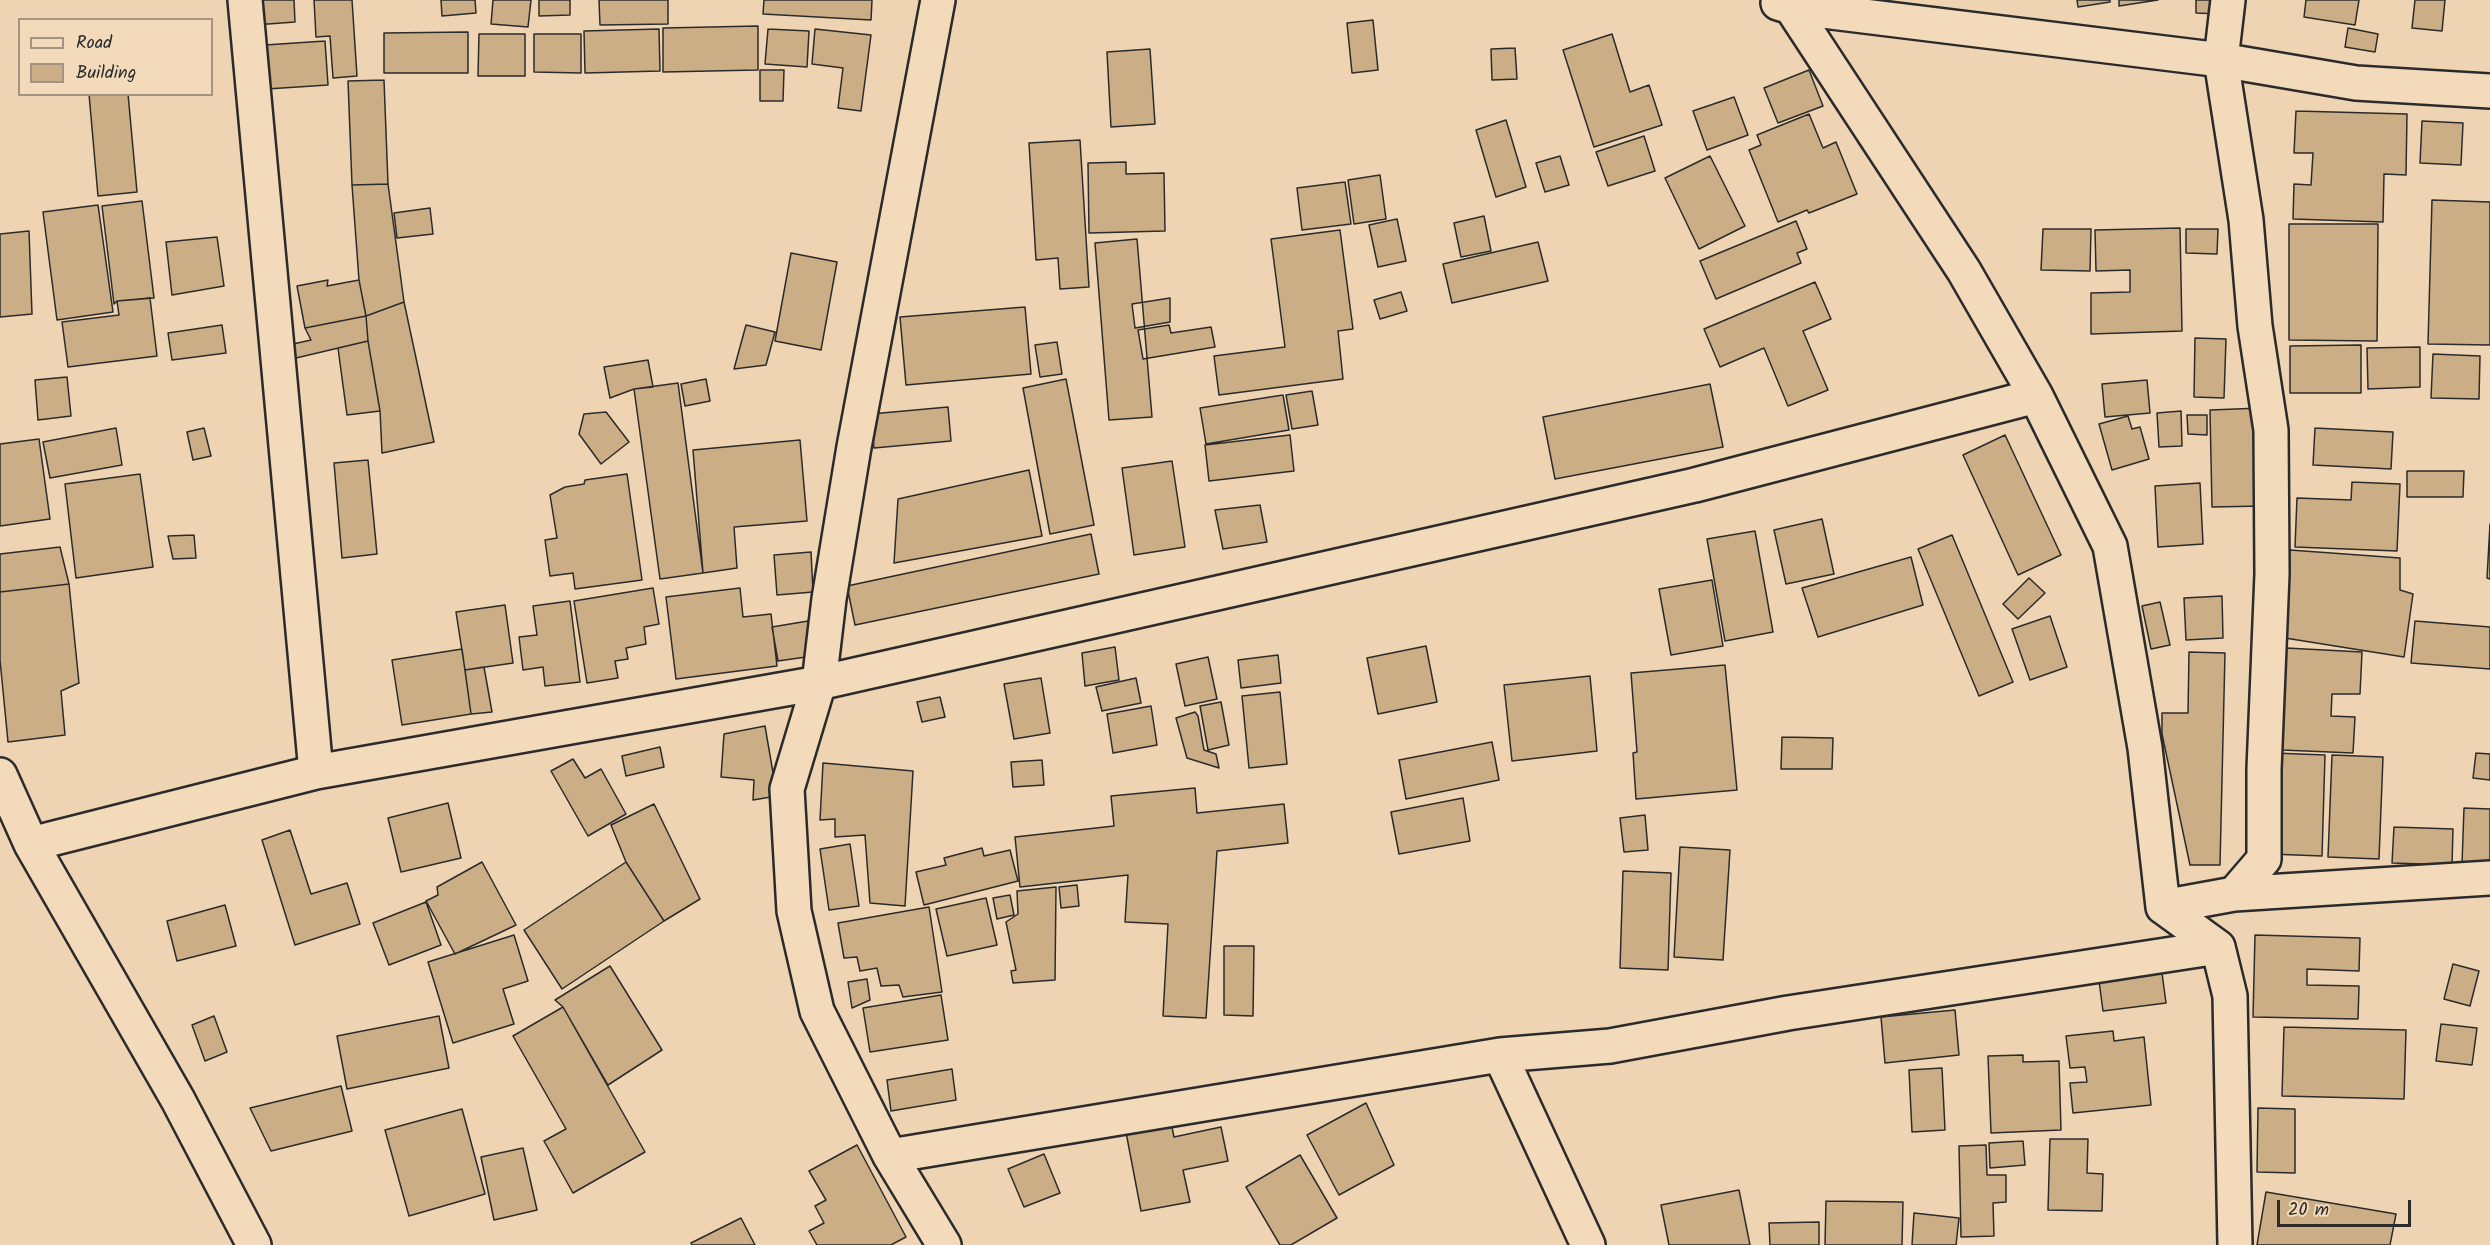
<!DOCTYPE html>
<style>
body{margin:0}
#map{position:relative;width:2490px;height:1245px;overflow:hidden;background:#eed4b2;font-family:Kalam,sans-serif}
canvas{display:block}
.legend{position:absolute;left:18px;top:18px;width:195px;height:78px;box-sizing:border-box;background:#f2daba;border:2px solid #a29481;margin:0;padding:8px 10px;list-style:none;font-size:18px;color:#2b2b2b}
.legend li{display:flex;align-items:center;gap:12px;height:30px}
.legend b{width:30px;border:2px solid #a29481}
.scale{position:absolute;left:2277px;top:1200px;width:134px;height:27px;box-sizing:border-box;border:3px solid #2b2b2b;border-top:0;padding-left:8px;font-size:18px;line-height:21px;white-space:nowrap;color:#2b2b2b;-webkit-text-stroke:4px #f2daba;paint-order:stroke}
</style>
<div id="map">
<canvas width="2490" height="1245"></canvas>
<ul class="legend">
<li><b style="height:8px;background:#f2daba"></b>Road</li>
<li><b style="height:16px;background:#cbae86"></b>Building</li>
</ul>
<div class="scale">20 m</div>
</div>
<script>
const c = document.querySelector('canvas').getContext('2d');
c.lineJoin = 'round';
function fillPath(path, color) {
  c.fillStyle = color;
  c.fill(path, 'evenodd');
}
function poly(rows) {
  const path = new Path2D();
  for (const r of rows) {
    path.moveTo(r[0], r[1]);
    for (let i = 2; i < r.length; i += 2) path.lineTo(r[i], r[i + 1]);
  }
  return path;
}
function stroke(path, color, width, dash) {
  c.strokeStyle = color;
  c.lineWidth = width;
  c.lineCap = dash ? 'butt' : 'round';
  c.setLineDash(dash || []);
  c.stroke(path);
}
const building = poly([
 [252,0,294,0,295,22,254,25,252,0],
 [314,0,352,0,357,76,333,78,330,36,316,37,314,0],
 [441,0,475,0,476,13,442,16,441,0],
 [493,0,531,0,528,27,491,24,493,0],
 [539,0,570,0,570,15,539,16,539,0],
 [599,0,668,0,668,24,600,25,599,0],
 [764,0,872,0,871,20,763,14,764,0],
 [2077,0,2110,0,2110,2,2078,7,2077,0],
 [2119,0,2158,0,2119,6,2119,0],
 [2196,0,2219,0,2218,14,2196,13,2196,0],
 [2306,0,2359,0,2355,25,2304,17,2306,0],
 [2415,0,2445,0,2442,31,2412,28,2415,0],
 [1373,20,1378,70,1352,73,1347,23,1373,20],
 [758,26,758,70,663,72,663,28,758,26],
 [2348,28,2378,34,2375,52,2345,47,2348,28],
 [659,29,660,71,585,73,584,31,659,29],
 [768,29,809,31,807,67,765,64,768,29],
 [815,29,871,35,861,111,838,108,843,68,812,64,815,29],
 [468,32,468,73,384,73,384,33,468,32],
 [479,34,525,34,525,76,478,76,479,34],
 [534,34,581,34,581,73,534,72,534,34],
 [1612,34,1630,92,1649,85,1662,125,1594,147,1563,50,1612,34],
 [325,41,328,85,267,89,265,45,325,41],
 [1515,48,1517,79,1492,80,1491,49,1515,48],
 [1150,49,1155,124,1111,127,1107,52,1150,49],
 [760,70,784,70,783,101,760,101,760,70],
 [1809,70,1823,106,1778,123,1764,88,1809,70],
 [384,80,388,184,352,185,348,81,384,80],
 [89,94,128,94,137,192,98,196,89,94],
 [1734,97,1748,135,1707,150,1693,111,1734,97],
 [2296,111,2407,114,2406,175,2384,174,2383,222,2293,219,2294,184,2311,185,2313,153,2294,153,2296,111],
 [1809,114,1823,148,1836,142,1857,194,1809,213,1807,210,1778,222,1749,150,1761,145,1757,135,1809,114],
 [1506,120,1526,187,1496,197,1476,130,1506,120],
 [2422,121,2463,123,2461,165,2420,163,2422,121],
 [1644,136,1655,171,1608,186,1596,152,1644,136],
 [1080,140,1089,287,1060,289,1058,258,1036,260,1029,143,1080,140],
 [1560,156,1569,185,1545,192,1536,163,1560,156],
 [1710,156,1745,226,1699,249,1665,178,1710,156],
 [1126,162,1126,174,1164,173,1165,231,1089,233,1088,163,1126,162],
 [1380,175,1386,219,1354,224,1348,180,1380,175],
 [1345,182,1351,224,1302,230,1297,188,1345,182],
 [388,184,404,302,366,316,359,280,352,185,388,184],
 [2432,200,2490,202,2490,345,2428,344,2432,200],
 [142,201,154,298,117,301,114,304,102,206,142,201],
 [98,205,113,312,57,320,43,212,98,205],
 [430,208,433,234,397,238,394,213,430,208],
 [1484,216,1491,251,1461,257,1454,223,1484,216],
 [1397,219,1406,261,1378,267,1369,225,1397,219],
 [1796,221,1807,249,1797,253,1801,263,1716,299,1700,261,1796,221],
 [2289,224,2378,224,2377,341,2289,340,2289,224],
 [2180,228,2182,331,2091,334,2091,293,2130,292,2130,270,2096,271,2095,230,2180,228],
 [2043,229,2091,229,2090,271,2041,270,2043,229],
 [2186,229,2218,229,2217,254,2186,253,2186,229],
 [1340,230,1353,329,1338,331,1343,379,1219,395,1214,356,1285,347,1271,239,1340,230],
 [29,231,32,314,0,317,0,234,29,231],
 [217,237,224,286,172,295,166,242,217,237],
 [1137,239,1152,417,1109,420,1095,243,1137,239],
 [1538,242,1548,281,1452,303,1443,264,1538,242],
 [791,253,837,262,821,350,775,341,791,253],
 [328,280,327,286,359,280,366,316,305,328,297,286,328,280],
 [1815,282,1831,319,1803,331,1828,390,1788,406,1764,348,1720,367,1704,329,1815,282],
 [1401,292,1407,311,1380,319,1374,300,1401,292],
 [150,298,157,356,68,367,62,322,119,315,117,301,150,298],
 [1170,298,1170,322,1135,328,1132,304,1170,298],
 [404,302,434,442,382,453,380,411,368,341,366,316,404,302],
 [1025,307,1031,374,906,385,900,317,1025,307],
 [366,316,368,341,296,358,293,344,311,340,305,328,366,316],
 [222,325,226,353,172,360,168,333,222,325],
 [746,325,775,332,766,365,734,369,746,325],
 [1169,325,1171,333,1211,327,1215,347,1143,359,1138,330,1169,325],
 [2195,338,2226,339,2224,398,2194,397,2195,338],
 [368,341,380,411,347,415,338,348,368,341],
 [1057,342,1062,374,1040,377,1035,345,1057,342],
 [2361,345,2361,393,2290,393,2290,346,2361,345],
 [2420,347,2420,387,2368,389,2367,348,2420,347],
 [2433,354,2480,356,2479,399,2431,398,2433,354],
 [648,360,653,387,634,389,610,398,604,367,648,360],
 [67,377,71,416,38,420,35,380,67,377],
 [706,379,710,401,685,406,681,384,706,379],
 [1066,379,1094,525,1050,534,1023,388,1066,379],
 [2147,380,2150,413,2105,417,2102,384,2147,380],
 [678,383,703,573,660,579,634,389,678,383],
 [1710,384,1723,447,1555,479,1543,417,1710,384],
 [1312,391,1318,425,1292,429,1286,395,1312,391],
 [1283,395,1289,430,1206,444,1200,408,1283,395],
 [948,407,951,441,874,448,871,414,948,407],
 [2261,408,2263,506,2212,507,2210,410,2261,408],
 [2181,411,2182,446,2159,447,2157,413,2181,411],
 [606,412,629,442,601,464,579,434,584,414,606,412],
 [2187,415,2207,415,2207,435,2188,434,2187,415],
 [2128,416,2132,429,2140,427,2149,459,2112,470,2099,424,2128,416],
 [116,428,122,465,50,478,43,442,116,428],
 [204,428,211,456,193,460,187,432,204,428],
 [2315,428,2393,432,2391,469,2313,465,2315,428],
 [1290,435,1294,471,1209,481,1205,445,1290,435],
 [2005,435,2061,555,2018,575,1963,455,2005,435],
 [39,439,50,519,0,526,0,444,39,439],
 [800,440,807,521,734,527,737,568,703,573,693,450,800,440],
 [368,460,377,554,342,558,334,463,368,460],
 [1172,461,1185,547,1134,555,1122,468,1172,461],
 [1029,470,1042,536,894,563,898,499,1029,470],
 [2407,471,2464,471,2463,497,2407,497,2407,471],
 [140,474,153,567,76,578,65,484,140,474],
 [627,474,642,580,575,589,573,573,550,576,545,540,557,538,550,495,565,487,584,484,585,480,627,474],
 [2352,482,2400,484,2397,551,2295,547,2297,498,2351,500,2352,482],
 [2200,483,2203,544,2158,547,2155,486,2200,483],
 [1260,505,1267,542,1223,549,1215,510,1260,505],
 [1822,519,1834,574,1786,584,1774,530,1822,519],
 [2490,524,2490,579,2487,578,2490,524],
 [1755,531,1773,632,1725,641,1707,539,1755,531],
 [1091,534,1099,574,855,625,847,586,1091,534],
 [194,535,196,558,173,559,168,536,194,535],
 [1952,535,2013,682,1979,696,1918,549,1952,535],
 [60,547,69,584,0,592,0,554,60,547],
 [2290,550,2400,558,2400,590,2413,594,2404,657,2285,638,2290,550],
 [811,552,813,592,777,595,774,555,811,552],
 [1911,557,1923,605,1818,637,1802,588,1911,557],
 [2029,578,2045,593,2018,619,2003,604,2029,578],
 [1712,580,1723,646,1671,655,1659,589,1712,580],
 [69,584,79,683,61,691,65,735,8,742,0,660,0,592,69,584],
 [653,588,659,624,644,627,646,644,626,648,628,659,615,661,618,678,587,683,574,601,653,588],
 [740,588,743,617,771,614,777,666,676,679,666,597,740,588],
 [2222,596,2223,638,2186,640,2184,598,2222,596],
 [570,601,580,682,545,686,543,667,523,670,519,637,537,635,533,606,570,601],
 [2160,602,2170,645,2151,649,2142,606,2160,602],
 [505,605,513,663,465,670,456,612,505,605],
 [2050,616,2067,667,2030,680,2012,629,2050,616],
 [808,621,813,656,778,661,772,627,808,621],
 [2415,621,2490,627,2490,669,2411,663,2415,621],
 [1426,646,1437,702,1378,714,1367,658,1426,646],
 [1115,647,1119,680,1085,686,1082,653,1115,647],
 [2286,648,2362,652,2360,694,2332,694,2331,716,2355,717,2353,753,2282,750,2286,648],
 [462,649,471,714,402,725,392,660,462,649],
 [2189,652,2225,653,2220,865,2190,865,2162,734,2162,713,2188,713,2189,652],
 [1278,655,1281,683,1241,688,1238,660,1278,655],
 [1208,657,1217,699,1185,706,1176,664,1208,657],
 [1725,665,1737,790,1636,799,1633,753,1637,752,1631,673,1725,665],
 [484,667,492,712,471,714,465,670,484,667],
 [1590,676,1597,751,1512,761,1504,685,1590,676],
 [1041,678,1050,733,1014,739,1004,684,1041,678],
 [1136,678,1141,703,1102,711,1096,687,1136,678],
 [1280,692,1287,764,1249,768,1242,696,1280,692],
 [940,697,945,717,922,722,917,702,940,697],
 [1221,702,1229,745,1208,750,1200,706,1221,702],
 [1151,706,1157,745,1113,753,1107,714,1151,706],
 [1195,712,1198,716,1204,750,1216,754,1219,768,1187,758,1176,718,1195,712],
 [765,726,777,796,753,800,754,780,721,777,724,734,765,726],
 [1782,737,1833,738,1832,769,1781,769,1782,737],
 [1492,742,1499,780,1406,799,1399,760,1492,742],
 [660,747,664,767,626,776,622,756,660,747],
 [2273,753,2325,755,2322,856,2270,854,2273,753],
 [2476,753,2490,754,2490,780,2473,778,2476,753],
 [2332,755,2383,757,2379,859,2328,857,2332,755],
 [573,759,585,778,601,769,626,814,588,836,551,771,573,759],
 [1042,760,1044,785,1013,787,1011,762,1042,760],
 [823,763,913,771,905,906,870,903,865,835,835,837,835,819,820,820,823,763],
 [1195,788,1197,813,1284,804,1288,843,1217,851,1206,1018,1163,1016,1168,924,1125,922,1128,875,1020,887,1015,837,1114,826,1111,796,1195,788],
 [1463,798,1470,841,1399,854,1391,812,1463,798],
 [448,803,461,858,401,872,388,818,448,803],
 [654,804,700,899,664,921,626,862,611,825,654,804],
 [2464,808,2490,809,2490,865,2462,864,2464,808],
 [1645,815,1648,850,1624,852,1620,818,1645,815],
 [2394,827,2453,829,2452,865,2392,863,2394,827],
 [290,830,311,894,347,883,360,924,295,945,262,840,290,830],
 [850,844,859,906,829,910,820,849,850,844],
 [1680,847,1730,850,1723,960,1674,957,1680,847],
 [982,848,984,856,1010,850,1018,881,924,905,916,872,946,865,944,858,982,848],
 [482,862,516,925,455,954,426,901,438,895,437,887,482,862],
 [626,862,664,921,562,989,524,930,626,862],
 [1623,871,1671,873,1668,970,1620,968,1623,871],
 [1077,885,1079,906,1061,908,1059,887,1077,885],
 [1056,887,1055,980,1013,983,1011,971,1016,970,1006,922,1018,914,1017,891,1056,887],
 [1010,895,1014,915,997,919,993,898,1010,895],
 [986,898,997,945,947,956,936,909,986,898],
 [426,902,441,945,389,965,373,923,426,902],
 [225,905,236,946,177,961,167,921,225,905],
 [929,907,942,992,903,997,899,985,881,986,877,968,860,971,857,957,844,958,838,923,929,907],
 [514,935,528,981,503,989,514,1024,453,1043,428,962,514,935],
 [2255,935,2360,938,2359,971,2307,969,2307,985,2359,986,2358,1019,2253,1017,2255,935],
 [1224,946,1254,946,1253,1016,1224,1015,1224,946],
 [2453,964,2479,971,2470,1006,2444,999,2453,964],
 [610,966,662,1050,608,1085,563,1007,555,1000,610,966],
 [2162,973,2166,1003,2103,1011,2099,981,2162,973],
 [867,979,870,1000,852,1008,848,982,867,979],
 [941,995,948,1040,870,1052,863,1008,941,995],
 [563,1007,645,1152,573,1193,544,1141,566,1129,513,1036,563,1007],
 [1955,1010,1959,1055,1885,1063,1881,1017,1955,1010],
 [214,1016,227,1052,205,1061,192,1025,214,1016],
 [439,1016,449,1068,347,1089,337,1036,439,1016],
 [2441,1024,2477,1028,2472,1065,2436,1061,2441,1024],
 [2284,1027,2406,1030,2404,1099,2282,1096,2284,1027],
 [2113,1031,2114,1041,2144,1037,2151,1105,2073,1113,2070,1083,2087,1082,2085,1067,2070,1068,2066,1036,2113,1031],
 [2023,1055,2023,1062,2059,1061,2061,1130,1991,1133,1988,1056,2023,1055],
 [1942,1068,1945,1130,1912,1132,1909,1070,1942,1068],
 [952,1069,956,1100,891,1111,887,1080,952,1069],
 [341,1086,352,1131,271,1151,250,1108,341,1086],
 [1366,1103,1394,1165,1339,1195,1307,1135,1366,1103],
 [2258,1108,2295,1109,2295,1173,2257,1172,2258,1108],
 [462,1109,485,1194,409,1216,385,1130,462,1109],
 [1170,1118,1174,1137,1221,1127,1228,1161,1183,1170,1190,1202,1141,1211,1125,1127,1170,1118],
 [2050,1139,2088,1139,2087,1173,2103,1174,2102,1211,2048,1210,2050,1139],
 [2023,1141,2025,1165,1990,1168,1989,1143,2023,1141],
 [857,1145,906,1237,891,1245,817,1245,809,1231,824,1223,815,1206,826,1200,809,1171,857,1145],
 [1986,1145,1987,1175,2006,1175,2006,1202,1993,1203,1994,1236,1961,1237,1959,1146,1986,1145],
 [523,1148,537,1210,494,1220,481,1157,523,1148],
 [1044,1154,1060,1193,1024,1207,1008,1169,1044,1154],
 [1300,1155,1337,1218,1291,1245,1280,1245,1246,1187,1300,1155],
 [1739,1190,1750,1245,1669,1245,1661,1205,1739,1190],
 [2266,1192,2396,1214,2390,1245,2257,1245,2266,1192],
 [1826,1201,1903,1202,1902,1245,1825,1245,1826,1201],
 [1914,1213,1959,1218,1956,1245,1912,1245,1914,1213],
 [741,1218,755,1245,692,1245,691,1243,741,1218],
 [1819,1222,1819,1245,1770,1245,1769,1223,1819,1222]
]);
fillPath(building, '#cbae86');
stroke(building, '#2b2b2b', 1.5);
const minor = poly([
 [245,0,316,772],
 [938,0,854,447,829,599,819,683,787,789,794,911,817,1011,890,1156,944,1245],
 [1790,0,1791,7,1964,271,2036,396,2110,546,2145,748,2163,907,2218,947,2230,996,2235,1245],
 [2228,0,2221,60,2246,220,2255,326,2271,430,2272,574,2264,769,2264,859,2234,894],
 [1778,3,1791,7,2221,60,2356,83,2490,91],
 [0,775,31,844,178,1100,254,1245],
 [31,844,316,772,819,683,1695,485,2036,396],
 [2163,907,2234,894,2490,878],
 [1500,1055,1588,1245],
 [890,1156,1500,1055,1610,1046,1788,1013,2218,947]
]);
stroke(minor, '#2b2b2b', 38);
stroke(minor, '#f2daba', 33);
</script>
